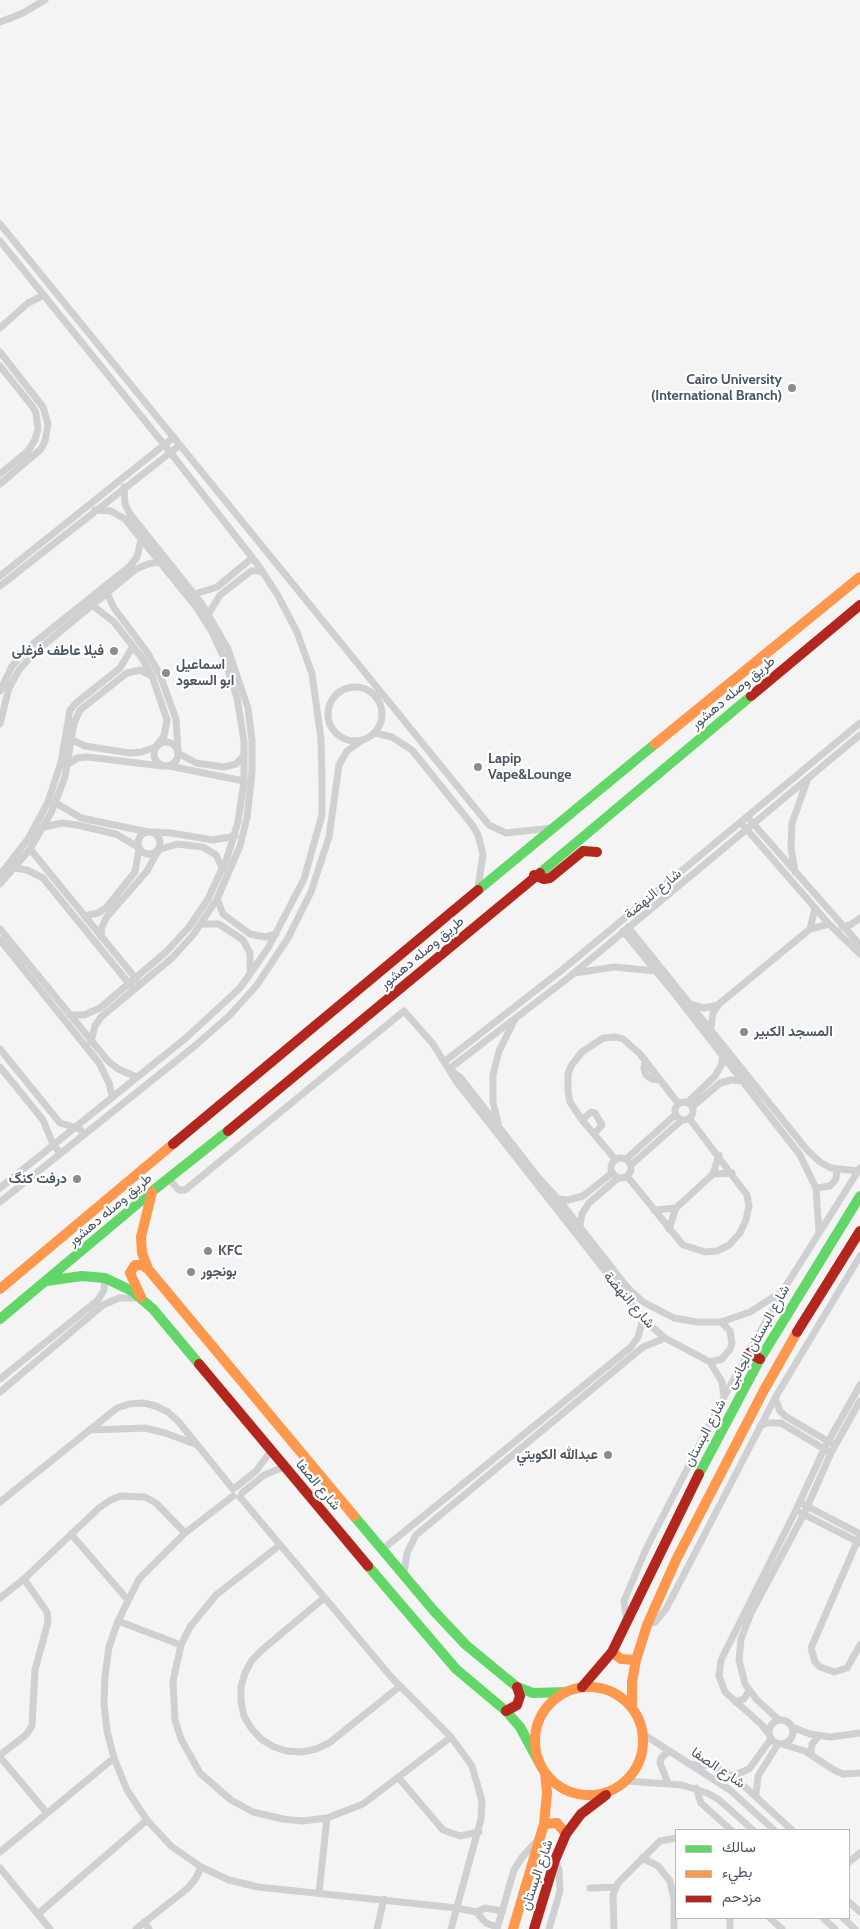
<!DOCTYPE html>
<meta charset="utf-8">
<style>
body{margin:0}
#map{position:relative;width:860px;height:1929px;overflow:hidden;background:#f4f4f4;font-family:Cabin,Vazirmatn,sans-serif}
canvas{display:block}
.legend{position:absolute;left:675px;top:1829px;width:175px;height:90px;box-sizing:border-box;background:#fff;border:1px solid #b7bbc0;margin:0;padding:6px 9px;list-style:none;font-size:15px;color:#4a5661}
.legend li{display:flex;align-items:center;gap:10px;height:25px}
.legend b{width:25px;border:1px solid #b7bbc0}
</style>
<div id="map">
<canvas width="860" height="1929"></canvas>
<ul class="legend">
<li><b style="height:6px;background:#63d668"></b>سالك</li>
<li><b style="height:6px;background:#ff974d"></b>بطيء</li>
<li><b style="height:6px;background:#b3261e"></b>مزدحم</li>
</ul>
</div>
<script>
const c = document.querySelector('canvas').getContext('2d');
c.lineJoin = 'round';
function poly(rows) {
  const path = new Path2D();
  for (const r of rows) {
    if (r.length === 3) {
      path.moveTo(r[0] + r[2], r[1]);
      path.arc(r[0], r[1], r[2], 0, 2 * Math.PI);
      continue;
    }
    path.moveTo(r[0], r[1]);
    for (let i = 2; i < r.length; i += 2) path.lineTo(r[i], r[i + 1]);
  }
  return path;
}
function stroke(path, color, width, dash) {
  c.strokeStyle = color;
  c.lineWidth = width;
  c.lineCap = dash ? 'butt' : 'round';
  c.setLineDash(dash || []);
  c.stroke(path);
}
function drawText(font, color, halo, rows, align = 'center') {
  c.font = font + ' Cabin,Vazirmatn,sans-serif';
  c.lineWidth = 4.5;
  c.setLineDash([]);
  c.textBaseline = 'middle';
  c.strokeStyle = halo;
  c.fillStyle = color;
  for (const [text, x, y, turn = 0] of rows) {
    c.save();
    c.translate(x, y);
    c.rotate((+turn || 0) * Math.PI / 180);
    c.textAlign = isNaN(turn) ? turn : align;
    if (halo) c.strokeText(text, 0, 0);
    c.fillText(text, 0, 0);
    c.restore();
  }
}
stroke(poly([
 [0,22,21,14,45,0],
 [0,224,489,825,506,833,552,828],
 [0,241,170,452,258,565,277,594,297,632,312,674,321,739,322,782,322,815,304,879,268,948,240,988,187,1037,0,1188],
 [0,328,28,303,44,295],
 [0,352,43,407,48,424,45,441,41,449,0,484],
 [0,366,32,406,36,413,38,429,35,440,28,451,0,474],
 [0,576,174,437],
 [0,586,180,445],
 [107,593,114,608,147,652,160,675,176,719,178,751],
 [195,594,217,587,252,558],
 [92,605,114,622,142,658,152,676,167,720,164,736,157,745],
 [209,613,220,595,251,571,262,571],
 [355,714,27],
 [0,691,12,666,29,647,130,566,137,557,141,540],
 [0,724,9,688,19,670,33,654,136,569,148,564,160,562],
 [375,733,392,737,412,750,473,826,478,835,483,854,478,889],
 [72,740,85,746,130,753,141,752,156,747],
 [166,754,12],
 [178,753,196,763,224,767,236,764,244,755],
 [68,764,77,758,88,757,162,766],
 [169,766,244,781],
 [56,803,81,818,148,832],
 [750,820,860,945],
 [743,825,829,924,860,954],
 [44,827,62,823,77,825,116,834,138,847],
 [149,843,11],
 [152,832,171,833,213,840,235,836],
 [30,849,137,980],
 [158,850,177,844,203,847,216,855,223,869],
 [15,868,27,870,43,878,131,986],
 [795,872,791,847,792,823,808,778],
 [0,875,28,839,48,802,61,762,70,710,76,703,120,668,133,646],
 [0,884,30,849,52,811,65,777,74,723,80,710,127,673,140,670,152,676],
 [217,899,223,914,250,934,265,937,276,934],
 [84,916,98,913,106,908,135,872,139,849],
 [201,924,219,924,243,940,250,953,250,973],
 [628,927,807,1150,820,1162,831,1168,858,1171],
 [842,927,850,925,860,918],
 [0,929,108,1061,118,1069,137,1077],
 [810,929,815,908],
 [623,931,674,993,800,1155,816,1188,819,1232],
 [101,937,102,927,106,918,147,871,158,851],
 [0,940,99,1063,109,1083,112,1096],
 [575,973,614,967,656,971],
 [693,1005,704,1008,718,1005],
 [70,1015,84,1015,100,1008,166,952,189,927,208,899,227,858,238,822,244,781,244,741,237,698,224,658,212,632,197,608,125,519,111,511,95,510],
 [711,1027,713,1013,719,1004,810,929,829,924],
 [91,1042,95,1026,101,1017,172,958,193,935,217,899,240,846,247,818,252,772,252,740,248,708,228,649,202,604,130,514,125,504,124,487],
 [0,1049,60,1123,78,1128,84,1133],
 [645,1060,644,1068,646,1075,652,1079,660,1080],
 [444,1062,562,970,860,723],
 [0,1067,43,1120,53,1144,60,1153],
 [449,1069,568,978,860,735],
 [449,1069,460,1077,537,1176,558,1199,626,1286,643,1302,674,1318,697,1322,721,1322,750,1312,780,1293],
 [684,1111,9],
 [688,1102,715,1076,721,1066,723,1055],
 [692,1107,720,1083,731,1080,743,1081],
 [582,1120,591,1112,595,1113,602,1125,594,1134],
 [498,1123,493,1102,493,1075,499,1051,514,1021],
 [621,1168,10],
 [615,1159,582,1120,570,1102,568,1092,568,1074,571,1066,582,1052,603,1038,616,1037,623,1039,640,1054,678,1103],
 [626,1159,675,1115],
 [631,1165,682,1120],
 [713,1174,732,1173],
 [627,1176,683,1245,705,1252,717,1251,729,1245,740,1233,746,1220,749,1206,747,1195,689,1118],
 [169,1179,179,1190,185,1190,404,1011,433,1044,456,1081,643,1319,665,1338,710,1362,722,1382,724,1397],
 [816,1188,830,1186,836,1179,837,1170],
 [558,1199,568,1200,583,1196,612,1173],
 [0,1202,196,1045,230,1015,257,985,288,938,311,892,329,837,339,765,347,751,361,741],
 [654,1210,676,1208],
 [580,1226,582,1214,589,1203,618,1178],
 [669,1229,676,1208,713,1174,719,1155],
 [710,1362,722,1359,730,1349,732,1343,730,1331,721,1322],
 [0,1379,98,1300,104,1290,105,1278],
 [0,1392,103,1305,119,1298,141,1298],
 [775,1398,780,1411,785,1416,831,1443],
 [760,1426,766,1423,781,1423,826,1450],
 [91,1430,145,1428,165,1433,195,1444],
 [236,1487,256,1471,271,1451],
 [242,1493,264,1475,284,1467],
 [233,1496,185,1533,139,1579,118,1621,109,1647,105,1676,104,1703,107,1731,114,1758,127,1790,147,1820,171,1846,201,1867,229,1880,258,1887,457,1908,476,1912,486,1923,497,1927],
 [240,1497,392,1678,451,1737,472,1766,482,1801,481,1819,451,1929],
 [0,1502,117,1408,129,1404,143,1403,156,1406,168,1412,178,1421,233,1489],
 [803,1504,860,1534],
 [801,1513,860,1543],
 [71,1534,127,1599],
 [860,1535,811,1648,815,1662,820,1667,834,1672,847,1668,860,1645],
 [280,1545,216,1595,190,1627,181,1645,173,1681,175,1720,181,1739,200,1773,231,1800,253,1812,283,1819,302,1821,327,1818,363,1804,451,1737],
 [383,1549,631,1347,638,1337,643,1319],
 [404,1573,407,1553,416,1535,643,1347,665,1338],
 [0,1598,24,1579,99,1508,109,1501,120,1496,145,1497,156,1503,185,1533],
 [324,1598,262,1650,252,1660,245,1673,241,1687,241,1701,244,1716,251,1728,261,1739,274,1747,287,1751,302,1752,316,1749,329,1743,399,1687],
 [118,1621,181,1645],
 [627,1623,624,1601,646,1549,724,1397,784,1289,860,1168],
 [647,1625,655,1622,666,1609,775,1398,860,1256],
 [735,1702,744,1699,749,1691],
 [781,1732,12],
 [779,1720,757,1700,745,1684,739,1660,741,1639,751,1613,804,1514,831,1453,860,1401],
 [792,1727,810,1734,830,1737,860,1733],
 [643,1734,730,1790,774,1830],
 [769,1734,761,1724,725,1692,719,1676,721,1660,796,1510,824,1449,860,1385],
 [785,1745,805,1751,834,1770,843,1774,860,1773],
 [668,1752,661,1758,660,1763,668,1783],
 [811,1754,812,1744,819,1736],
 [0,1755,26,1735,32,1726,35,1670,48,1622,47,1612,24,1579],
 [0,1757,47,1813],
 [689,1764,712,1766,733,1776,792,1830],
 [733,1776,749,1769,771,1739],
 [398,1777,443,1830,460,1836,479,1832],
 [627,1781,682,1785,707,1793,718,1799,753,1830],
 [696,1788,701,1803,731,1830],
 [756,1795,758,1776,778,1744],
 [0,1852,114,1758],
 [642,1858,658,1866,670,1881,674,1899,674,1929],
 [849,1862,860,1853],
 [0,1868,50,1929],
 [590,1888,615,1887],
 [319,1893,327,1818],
 [849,1902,860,1912],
 [476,1912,485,1908,502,1911],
 [38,1914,147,1820],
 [730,1918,730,1929],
 [770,1918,782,1929],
 [823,1918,835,1929],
 [843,1918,855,1929],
 [144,1922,149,1929],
 [136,1929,188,1888,196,1878,201,1867],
 [377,1929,384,1899],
 [497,1929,514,1870,523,1856,538,1840],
 [549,1929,560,1891,559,1870,555,1860],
 [614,1929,613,1895,618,1883,660,1841,676,1838]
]), '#ced0d2', 7);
stroke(poly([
 [540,873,751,696],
 [478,890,655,744],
 [46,1281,82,1276,105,1278,132,1291,153,1309,199,1364],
 [0,1319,155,1189,228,1131],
 [699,1474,760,1359,860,1196],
 [354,1516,434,1611,466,1645,517,1687,533,1693,566,1692],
 [368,1566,456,1669,506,1711,520,1727,540,1764]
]), '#63d668', 10);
stroke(poly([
 [655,744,860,577],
 [152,1192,141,1237,142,1253,148,1269,354,1516],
 [0,1289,173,1144],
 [141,1297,130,1273,135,1265,142,1265,148,1269],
 [612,1652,621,1659,636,1660],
 [589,1741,54],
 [632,1707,632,1682,636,1660,647,1625,676,1560,763,1392,797,1332],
 [544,1824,557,1823,566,1834],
 [513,1929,544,1824,547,1793,545,1773]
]), '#ff974d', 10);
stroke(poly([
 [751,696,860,605],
 [534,875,544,879,550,878,583,851,597,852],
 [228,1131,540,873],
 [173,1144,478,890],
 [797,1332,860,1231],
 [749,1353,760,1359],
 [199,1364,368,1566],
 [582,1687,612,1652,699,1474],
 [506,1711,517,1705,520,1696,517,1687],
 [534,1929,555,1860,566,1834,581,1814,606,1795]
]), '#b3261e', 10);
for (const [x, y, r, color] of [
 [792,388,5,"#868d94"],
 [114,651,5,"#868d94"],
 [166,673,5,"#868d94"],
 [478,767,5,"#868d94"],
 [744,1032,5,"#868d94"],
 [77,1179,5,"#868d94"],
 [208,1251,5,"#868d94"],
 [191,1272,5,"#868d94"],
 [608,1455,5,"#868d94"]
]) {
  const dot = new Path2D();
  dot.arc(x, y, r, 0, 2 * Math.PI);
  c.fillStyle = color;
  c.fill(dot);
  stroke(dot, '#fff', 2);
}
drawText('bold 14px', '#4a5661', '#fff', [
 ["Cairo University",782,380,"right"],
 ["(International Branch)",782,396,"right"],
 ["فيلا عاطف فرغلى",104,651,"right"],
 ["اسماعيل",176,665],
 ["ابو السعود",176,681],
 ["Lapip",488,759],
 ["Vape&Lounge",488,775],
 ["المسجد الكبير",754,1032],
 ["درفت كنگ",67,1179,"right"],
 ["KFC",218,1251],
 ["بونجور",201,1272],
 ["عبدالله الكويتي",598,1455,"right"]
], 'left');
drawText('14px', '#4a5661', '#fff', [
 ["طريق وصله دهشور",733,693,-40],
 ["شارع النهضة",653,894,-40],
 ["طريق وصله دهشور",422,953,-40],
 ["طريق وصله دهشور",110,1210,-40],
 ["شارع النهضة",629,1300,49],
 ["شارع البستان الجانبى",758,1337,-61],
 ["شارع البستان",705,1433,-62],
 ["شارع الصفا",318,1485,50],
 ["شارع الصفا",718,1768,34],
 ["شارع البستان",537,1875,-71]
]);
</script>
